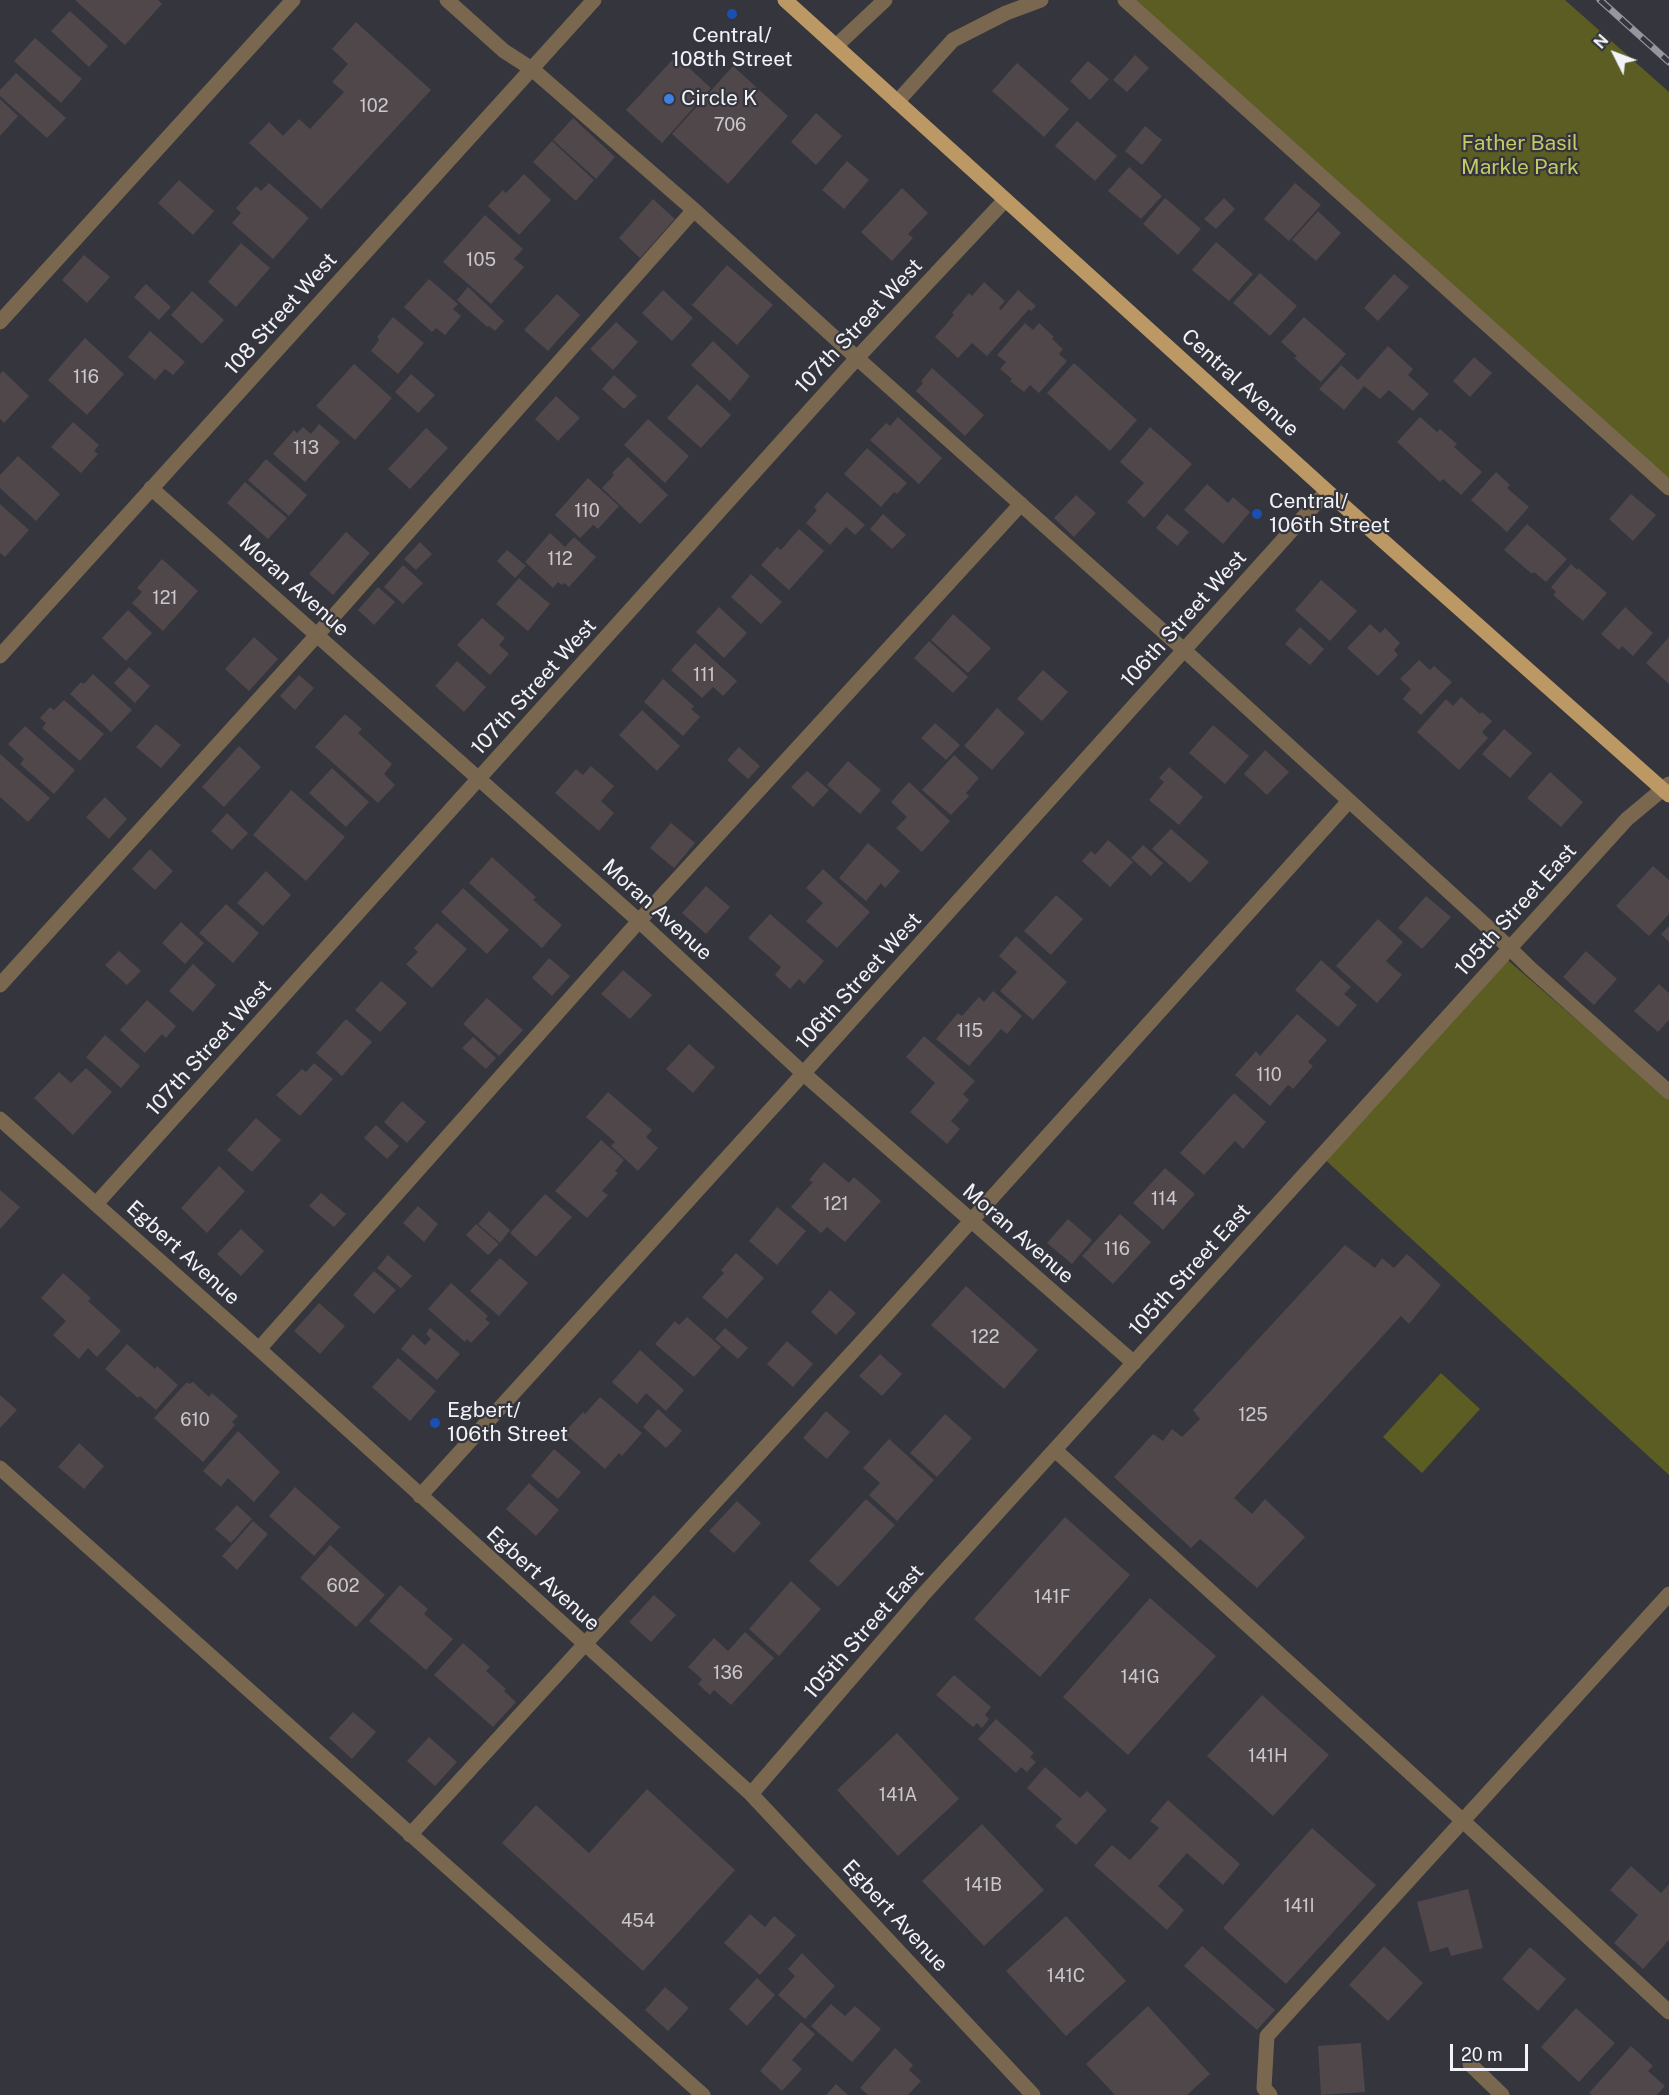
<!DOCTYPE html>
<style>
body{margin:0}
#map{position:relative;width:1669px;height:2095px;overflow:hidden;background:#34353d;font-family:"Public Sans",sans-serif}
canvas{display:block}
.north{position:absolute;left:1585px;top:24px;width:60px;height:60px;-webkit-text-stroke:4px #34353d;paint-order:stroke;rotate:312deg;font-size:16px;font-weight:700;line-height:24px;text-align:center;color:#f2f3f8}
.north::after{content:'';display:block;margin:auto;width:21px;height:27px;background:#f2f3f8;clip-path:polygon(50% 0,100% 100%,50% 72%,0 100%)}
.scale{position:absolute;left:1450px;top:2044px;width:78px;height:27px;box-sizing:border-box;border:3px solid #f2f3f8;border-top:0;padding-left:8px;font-size:18px;line-height:21px;white-space:nowrap;color:#f2f3f8;-webkit-text-stroke:4px #34353d;paint-order:stroke}
</style>
<div id="map">
<canvas width="1669" height="2095"></canvas>
<div class="north">N</div>
<div class="scale">20 m</div>
</div>
<script>
const c = document.querySelector('canvas').getContext('2d');
c.lineJoin = 'round';
function fillPath(path, color) {
  c.fillStyle = color;
  c.fill(path, 'evenodd');
}
function poly(rows) {
  const path = new Path2D();
  for (const r of rows) {
    path.moveTo(r[0], r[1]);
    for (let i = 2; i < r.length; i += 2) path.lineTo(r[i], r[i + 1]);
  }
  return path;
}
function stroke(path, color, width, dash) {
  c.strokeStyle = color;
  c.lineWidth = width;
  c.lineCap = dash ? 'butt' : 'round';
  c.setLineDash(dash || []);
  c.stroke(path);
}
function drawText(font, color, halo, rows, align = 'center') {
  c.font = font + ' "Public Sans",sans-serif';
  c.lineWidth = 4.5;
  c.setLineDash([]);
  c.textBaseline = 'middle';
  c.strokeStyle = halo;
  c.fillStyle = color;
  for (const [text, x, y, turn = 0] of rows) {
    c.save();
    c.translate(x, y);
    c.rotate((+turn || 0) * Math.PI / 180);
    c.textAlign = isNaN(turn) ? turn : align;
    if (halo) c.strokeText(text, 0, 0);
    c.fillText(text, 0, 0);
    c.restore();
  }
}
fillPath(poly([
 [1125,0,1565,0,1669,92,1669,488],
 [1503,956,1669,1100,1669,1475,1321,1156],
 [1441,1373,1480,1409,1422,1473,1383,1437]
]), '#5c5d22');
fillPath(poly([
 [75,0,158,0,162,4,125,45],
 [70,11,108,46,89,67,51,31],
 [356,22,431,90,321,209,249,143,269,122,283,136,299,119,310,129,344,92,332,82,348,64,332,49],
 [35,38,82,79,61,103,14,61],
 [1135,55,1149,68,1127,92,1113,80],
 [676,56,711,88,662,143,626,110],
 [1088,61,1109,79,1090,100,1070,81],
 [1017,63,1069,109,1044,137,992,91],
 [733,66,788,116,728,184,672,134],
 [16,73,66,118,47,138,0,96,0,90],
 [0,99,18,116,0,136],
 [816,113,842,136,816,165,791,142],
 [573,118,615,157,596,179,553,140],
 [1077,121,1117,156,1095,181,1055,146],
 [1145,126,1162,140,1142,165,1125,151],
 [552,141,594,180,576,201,533,162],
 [847,161,869,180,844,209,822,190],
 [1129,167,1162,196,1141,219,1108,191],
 [524,174,551,200,519,235,488,206,503,190,506,193],
 [179,180,214,211,193,235,158,203],
 [269,183,309,218,273,259,232,223,241,213,236,208,256,186,261,191],
 [1295,183,1321,205,1289,241,1264,219],
 [902,188,928,213,908,234,913,238,892,261,861,232],
 [1165,198,1201,229,1178,255,1143,224],
 [1224,198,1235,209,1216,229,1204,219],
 [653,199,675,219,640,258,619,238],
 [1318,211,1341,233,1316,261,1292,240],
 [485,215,523,249,514,259,524,267,491,304,443,262],
 [1216,242,1253,274,1229,301,1192,270],
 [241,243,270,268,236,307,208,282],
 [84,255,110,277,87,303,62,280],
 [727,265,773,305,737,345,692,305],
 [1260,273,1297,306,1270,336,1233,303],
 [1394,274,1409,287,1378,321,1364,308],
 [429,279,458,304,453,309,461,316,445,335,436,328,432,332,404,307],
 [984,282,1005,301,999,308,1001,310,1018,290,1036,306,1031,311,1029,309,987,356,972,343,958,358,935,337,954,315,952,313,969,293,972,296],
 [146,284,171,307,159,320,134,297],
 [468,287,504,321,495,331,489,326,487,327,457,300],
 [663,290,693,318,672,341,642,313],
 [192,291,224,320,202,344,171,315],
 [557,294,580,315,548,351,524,330],
 [393,317,424,343,398,374,371,351,379,340,377,337],
 [1304,317,1346,354,1321,382,1294,358,1297,356,1281,342],
 [616,322,638,342,613,370,590,349],
 [1025,323,1033,330,1039,323,1054,337,1052,339,1063,349,1059,354,1067,361,1039,393,1030,385,1024,392,1010,381,1012,379,1000,369,1006,362,997,355],
 [150,331,185,362,173,375,165,369,155,380,128,357],
 [85,338,124,374,87,415,48,380],
 [713,341,750,376,730,401,691,365],
 [1388,346,1413,369,1408,375,1429,394,1413,411,1389,390,1380,399,1364,386,1344,410,1319,389,1341,365,1358,380],
 [1474,357,1492,373,1470,397,1453,381],
 [1074,363,1137,420,1110,451,1047,393],
 [354,364,392,398,355,440,316,406],
 [932,368,984,415,965,436,916,391,923,383,921,381],
 [3,371,29,396,4,423,0,419,0,374],
 [411,374,435,395,418,413,395,392],
 [614,375,637,396,624,409,602,389],
 [697,384,731,415,701,448,667,418],
 [556,396,580,418,558,441,535,419],
 [898,417,942,458,919,484,870,440,886,423,890,426],
 [1420,417,1437,432,1440,429,1457,444,1454,447,1482,472,1461,495,1443,479,1440,482,1397,442],
 [648,419,689,456,665,483,624,445],
 [73,422,99,445,94,451,98,454,81,473,51,447],
 [319,424,340,442,305,482,273,454,294,430,297,433,303,427,311,434],
 [1150,427,1192,464,1144,518,1127,502,1144,483,1120,462],
 [426,428,448,448,410,489,388,469],
 [867,448,907,483,897,494,894,492,881,507,844,474],
 [18,456,60,494,36,521,0,488,0,475],
 [628,457,668,495,640,524,602,488,614,475,612,473],
 [266,459,307,495,289,516,248,480],
 [1496,472,1510,485,1507,488,1529,507,1507,532,1471,500],
 [588,478,619,506,598,529,593,525,580,538,555,515],
 [245,482,287,518,268,539,227,503],
 [1207,484,1228,503,1233,497,1250,512,1223,544,1184,510],
 [827,492,865,525,855,535,846,527,830,545,806,523,817,510,814,507],
 [1631,494,1656,515,1633,541,1609,519],
 [1076,495,1096,513,1074,537,1054,518],
 [0,504,29,530,5,557,0,553],
 [883,514,906,535,892,549,870,529],
 [1167,514,1189,532,1177,546,1156,528],
 [1527,524,1567,559,1546,582,1534,572,1532,574,1504,550],
 [799,529,824,551,789,590,761,565,777,547,781,550],
 [346,532,370,553,333,595,309,574],
 [550,533,565,547,574,537,596,557,569,587,564,583,562,585,558,582,553,588,525,562],
 [420,542,432,554,416,570,404,559],
 [507,550,526,566,515,578,497,561],
 [162,559,198,591,163,631,132,603,142,592,137,588],
 [1571,564,1577,570,1578,568,1607,593,1583,621,1553,595,1556,592,1551,587],
 [403,565,423,583,403,604,384,587],
 [751,574,782,602,761,624,731,597],
 [519,578,550,604,528,631,496,604],
 [1321,580,1357,611,1330,641,1295,610],
 [378,587,395,602,374,625,358,610],
 [719,607,747,633,724,658,696,632],
 [1625,607,1653,633,1633,656,1622,646,1619,650,1601,634],
 [128,610,152,633,126,661,102,638],
 [953,614,991,648,968,673,931,640],
 [482,618,505,638,499,645,509,654,490,675,457,645],
 [1370,624,1380,633,1385,628,1400,643,1394,650,1398,655,1378,676,1347,648],
 [1300,627,1324,649,1310,665,1285,644],
 [254,637,278,659,249,691,225,669],
 [1669,637,1669,684,1646,663],
 [929,641,968,677,953,693,914,658],
 [695,643,737,681,723,696,713,687,702,698,671,670],
 [1419,660,1430,670,1434,666,1452,682,1421,715,1403,699,1411,689,1400,679],
 [457,661,486,687,464,712,435,686],
 [129,667,150,686,135,703,114,683],
 [1043,670,1068,692,1042,721,1017,699],
 [93,674,132,710,111,732,70,694,81,682,84,684],
 [299,675,314,688,295,710,280,696],
 [663,679,694,706,691,709,700,717,683,736,644,702],
 [1461,697,1480,714,1482,712,1492,721,1482,732,1488,738,1459,770,1417,732,1446,699,1453,706],
 [64,700,104,734,80,761,42,728,46,723,40,718,50,707,54,710],
 [997,708,1025,733,992,770,964,746],
 [642,710,680,746,657,771,619,735],
 [345,714,362,729,358,733,392,764,384,774,395,785,378,803,315,747],
 [935,723,960,745,946,760,921,738],
 [156,724,181,745,161,768,136,747],
 [1213,725,1249,756,1225,784,1189,753],
 [25,726,75,770,54,794,20,764,24,759,8,744],
 [1504,729,1532,753,1510,778,1482,754],
 [239,746,261,767,224,807,202,787],
 [739,747,760,766,748,779,727,760],
 [1265,750,1289,772,1267,795,1244,774],
 [0,754,50,798,28,822,0,797],
 [954,755,979,778,966,793,969,796,951,815,922,790],
 [848,761,881,790,860,814,827,785],
 [591,766,614,786,601,801,614,813,599,831,555,793,576,769,583,775],
 [1169,767,1203,797,1179,825,1149,800,1164,782,1159,778],
 [332,768,369,802,346,827,309,793],
 [807,771,829,790,813,807,791,787],
 [1550,772,1583,802,1561,827,1527,798],
 [909,782,950,821,922,852,896,828,907,817,891,802],
 [291,790,345,837,306,881,253,835],
 [105,797,127,819,109,839,86,817],
 [227,813,248,833,232,850,211,831],
 [671,823,695,843,674,868,650,848],
 [1171,829,1209,862,1190,883,1152,849],
 [1108,840,1133,862,1110,887,1082,861,1091,851,1095,855],
 [868,843,900,871,885,888,881,883,866,901,839,878],
 [1143,845,1163,863,1151,876,1131,858],
 [150,849,173,871,155,890,132,869],
 [492,857,536,897,533,900,562,925,542,948,469,883],
 [1653,866,1669,880,1669,914,1649,936,1616,906],
 [823,869,870,912,837,948,806,921,823,903,806,888],
 [266,871,291,895,263,926,237,903],
 [706,886,730,907,706,934,682,913],
 [463,888,509,930,487,954,441,912],
 [1056,895,1083,919,1051,955,1024,931],
 [1426,896,1451,917,1422,949,1398,928],
 [226,904,259,933,233,963,199,933],
 [770,914,824,961,804,984,799,979,790,989,775,975,781,967,748,938],
 [1378,919,1403,942,1386,961,1402,975,1377,1003,1336,966],
 [181,922,204,943,185,964,162,943],
 [437,923,467,949,432,988,406,964,418,952,414,948],
 [1669,926,1669,942,1661,934],
 [1016,936,1067,982,1033,1020,1000,991,1017,972,999,956],
 [119,951,141,971,127,985,105,965],
 [1586,951,1617,979,1594,1005,1563,977],
 [549,958,570,976,552,996,532,978],
 [1321,960,1351,987,1344,994,1357,1005,1338,1027,1295,990],
 [193,964,216,985,193,1012,169,991],
 [623,970,652,995,630,1019,601,994],
 [381,981,407,1003,380,1032,355,1010],
 [1659,984,1669,993,1669,1020,1658,1032,1634,1011],
 [993,991,1022,1016,1007,1034,1001,1029,969,1066,936,1039,958,1013,962,1016,979,997,984,1002],
 [487,998,523,1030,499,1056,463,1024],
 [147,1000,176,1026,166,1038,162,1034,145,1053,120,1030],
 [1297,1014,1327,1040,1308,1062,1313,1066,1293,1089,1288,1085,1270,1106,1235,1075,1256,1051,1260,1056],
 [346,1019,372,1042,342,1076,316,1053],
 [105,1035,140,1066,121,1088,86,1057],
 [924,1036,975,1081,963,1094,969,1100,951,1121,960,1129,947,1144,910,1112,935,1083,906,1057],
 [473,1037,496,1058,486,1069,462,1048],
 [689,1044,715,1067,693,1093,666,1069],
 [314,1063,333,1079,300,1116,276,1095,302,1069,306,1072],
 [86,1068,112,1092,73,1135,34,1098,59,1072,71,1083],
 [608,1092,652,1130,646,1137,658,1148,638,1171,611,1146,615,1142,586,1117],
 [1234,1093,1266,1122,1243,1149,1235,1141,1204,1175,1180,1153],
 [402,1101,426,1122,407,1143,384,1122],
 [256,1118,281,1140,252,1172,227,1150],
 [376,1125,399,1146,387,1159,364,1138],
 [601,1140,624,1160,615,1171,618,1173,602,1191,608,1195,587,1218,555,1191],
 [824,1162,849,1183,854,1177,881,1201,845,1242,827,1227,821,1233,791,1207,813,1182,809,1180],
 [219,1166,245,1191,207,1233,181,1208],
 [1165,1168,1195,1194,1163,1230,1133,1203],
 [0,1190,20,1207,0,1229],
 [321,1193,346,1214,334,1227,309,1206],
 [545,1194,572,1217,536,1257,510,1233],
 [418,1206,438,1224,424,1242,403,1223],
 [777,1207,806,1231,777,1265,749,1241],
 [489,1211,510,1230,500,1243,478,1224],
 [1120,1214,1151,1242,1113,1284,1082,1256],
 [1068,1219,1092,1240,1072,1264,1047,1243],
 [476,1224,499,1244,488,1255,466,1235],
 [241,1229,264,1251,241,1276,217,1254],
 [1345,1245,1375,1268,1382,1258,1394,1268,1407,1254,1441,1285,1409,1324,1401,1316,1234,1498,1252,1514,1265,1499,1305,1537,1257,1588,1200,1539,1191,1548,1114,1477,1153,1434,1163,1441,1172,1429,1182,1437,1200,1419,1193,1410],
 [736,1253,764,1278,727,1319,702,1297,724,1273,721,1270],
 [388,1255,412,1276,401,1288,377,1268],
 [500,1258,528,1283,499,1316,470,1291],
 [374,1271,396,1290,374,1314,353,1295],
 [63,1273,91,1298,88,1301,121,1331,97,1357,88,1348,79,1359,53,1335,66,1321,41,1298],
 [451,1283,488,1316,485,1319,490,1323,471,1343,467,1339,465,1342,428,1309],
 [966,1286,1038,1350,1004,1389,931,1325],
 [830,1290,856,1313,836,1335,811,1312],
 [319,1303,345,1326,320,1354,294,1331],
 [687,1317,721,1347,694,1377,655,1344,675,1321,679,1325],
 [430,1328,460,1354,437,1380,401,1349,413,1334,425,1345,431,1339,426,1334],
 [725,1328,748,1348,738,1359,715,1339],
 [787,1341,813,1364,793,1387,767,1364],
 [127,1344,155,1369,157,1366,178,1385,156,1410,140,1396,138,1398,105,1369],
 [640,1350,684,1390,666,1411,646,1393,637,1404,612,1382],
 [880,1354,902,1374,882,1396,859,1376],
 [398,1358,436,1391,410,1421,372,1387],
 [187,1382,189,1384,193,1382,209,1397,212,1393,238,1416,232,1422,235,1425,203,1462,154,1418],
 [0,1395,17,1410,0,1428],
 [600,1397,642,1433,622,1456,619,1453,605,1469,564,1433,583,1412,585,1414],
 [658,1409,682,1431,666,1448,643,1427],
 [826,1411,850,1432,827,1459,803,1438],
 [945,1414,972,1438,937,1477,910,1453],
 [238,1431,280,1472,254,1502,228,1478,221,1487,203,1471],
 [889,1439,934,1480,897,1521,869,1495,880,1483,863,1468],
 [79,1443,104,1466,84,1489,58,1467],
 [554,1449,581,1472,558,1499,531,1476],
 [529,1483,559,1510,536,1536,506,1509],
 [295,1487,340,1527,314,1556,269,1516],
 [866,1499,895,1525,838,1587,809,1561],
 [737,1501,761,1523,734,1553,709,1531],
 [237,1505,252,1519,231,1543,215,1529],
 [1065,1517,1130,1575,1040,1677,974,1619],
 [253,1521,268,1534,237,1570,222,1556],
 [330,1545,385,1595,356,1627,300,1578],
 [791,1581,821,1609,779,1656,749,1629],
 [400,1585,428,1609,424,1614,453,1639,426,1670,369,1621],
 [654,1595,676,1615,651,1642,629,1622],
 [1150,1598,1216,1656,1128,1755,1063,1697],
 [745,1632,774,1658,731,1705,714,1690,710,1695,698,1684,702,1679,688,1667,714,1638,728,1651],
 [463,1643,490,1667,486,1671,506,1689,504,1691,516,1702,493,1727,434,1675],
 [954,1675,991,1707,985,1715,989,1719,982,1728,977,1723,973,1727,936,1695],
 [1262,1695,1329,1755,1273,1816,1207,1756],
 [353,1712,376,1732,352,1759,329,1738],
 [996,1719,1034,1753,1030,1757,1036,1762,1027,1772,1021,1767,1016,1773,978,1739],
 [897,1733,959,1799,898,1856,837,1790],
 [429,1737,457,1762,435,1786,407,1761],
 [1045,1767,1080,1798,1087,1791,1107,1810,1076,1845,1055,1826,1062,1819,1027,1788],
 [647,1789,735,1870,643,1971,502,1843,536,1805,589,1853],
 [1168,1800,1240,1864,1223,1885,1187,1853,1158,1886,1184,1910,1167,1930,1094,1865,1112,1845,1130,1860,1159,1828,1150,1821],
 [982,1824,1044,1890,984,1946,922,1881],
 [1312,1828,1376,1885,1286,1984,1223,1928],
 [1631,1866,1661,1893,1669,1884,1669,1940,1643,1969,1614,1943,1638,1915,1610,1890],
 [1468,1889,1483,1948,1451,1956,1448,1947,1430,1952,1417,1902],
 [750,1914,765,1927,774,1916,796,1935,760,1975,724,1943],
 [1066,1916,1126,1981,1066,2036,1006,1971],
 [1202,1946,1275,2010,1257,2030,1184,1966],
 [1384,1946,1423,1983,1388,2021,1349,1985],
 [1530,1947,1566,1979,1538,2011,1502,1979],
 [802,1953,835,1986,805,2019,778,1995,795,1976,788,1969],
 [757,1978,775,1995,747,2026,729,2009],
 [665,1987,689,2008,668,2031,645,2010],
 [831,2004,845,2016,855,2006,881,2029,852,2062,811,2026],
 [1148,2006,1210,2074,1187,2095,1115,2095,1086,2064],
 [1576,2008,1615,2043,1579,2082,1541,2047],
 [801,2022,815,2034,792,2060,802,2069,782,2091,760,2071],
 [1361,2043,1365,2092,1321,2095,1318,2046],
 [1631,2046,1653,2066,1648,2071,1665,2086,1657,2095,1592,2095,1589,2093],
 [895,2048,913,2065,909,2070,921,2081,908,2095,868,2095,860,2088],
 [836,2084,848,2095,826,2095]
]), '#50474b');
stroke(poly([
 [447,0,504,51,532,69,694,210,857,358,1184,650,1492,931,1531,969,1669,1092],
 [1125,0,1669,488],
 [836,46,885,0],
 [897,102,953,40,1006,13,1041,0],
 [0,322,293,0],
 [151,488,639,921,804,1074,1134,1363],
 [0,656,594,0],
 [0,985,317,635,694,210],
 [0,1119,259,1349,751,1794,1033,2095],
 [96,1204,857,358,1005,200],
 [259,1349,639,921,1021,504],
 [1055,1450,1463,1821,1669,2012],
 [0,1468,703,2095],
 [420,1496,783,1096,1327,491],
 [751,1794,922,1596,1627,819,1669,784],
 [410,1835,880,1322,1349,801],
 [1470,2064,1502,2095],
 [1270,2095,1264,2088,1267,2036,1669,1594]
]), '#79684f', 15);
stroke(poly([
 [785,0,1327,491,1669,795]
]), '#bc9865', 15);
const rail = poly([
 [1600,0,1669,62]
]);
stroke(rail, '#96979e', 7);
stroke(rail, '#34353d', 4.5, [14]);
for (const [x, y, r, color] of [
 [732,14,6,"#1a4fb4"],
 [669,99,6,"#3f7fe0"],
 [1257,514,6,"#1a4fb4"],
 [435,1423,6,"#1a4fb4"]
]) {
  const dot = new Path2D();
  dot.arc(x, y, r, 0, 2 * Math.PI);
  c.fillStyle = color;
  c.fill(dot);
  stroke(dot, '#34353d', 2);
}
drawText('18px', '#cac8cd', null, [
 ["102",374,106],
 ["706",730,125],
 ["105",481,260],
 ["116",86,377],
 ["113",306,448],
 ["110",587,511],
 ["112",560,559],
 ["121",165,598],
 ["111",704,675],
 ["115",970,1031],
 ["110",1269,1075],
 ["114",1164,1199],
 ["121",836,1204],
 ["116",1117,1249],
 ["122",985,1337],
 ["125",1253,1415],
 ["610",195,1420],
 ["602",343,1586],
 ["141F",1052,1597],
 ["136",728,1673],
 ["141G",1140,1677],
 ["141H",1268,1756],
 ["141A",898,1795],
 ["141B",983,1885],
 ["141I",1299,1906],
 ["454",638,1921],
 ["141C",1066,1976]
]);
drawText('21px', '#f2f3f8', '#34353d', [
 ["Central/",732,36,"center"],
 ["108th Street",732,60,"center"],
 ["Circle K",681,99],
 ["Central/",1269,502],
 ["106th Street",1269,526],
 ["Egbert/",447,1411],
 ["106th Street",447,1435]
], 'left');
drawText('21px', '#c5c964', '#34353d', [
 ["Father Basil",1520,144],
 ["Markle Park",1520,168]
]);
drawText('21px', '#f2f3f8', '#34353d', [
 ["108 Street West",281,314,-48],
 ["107th Street West",859,326,-47],
 ["Central Avenue",1240,383,42],
 ["Moran Avenue",294,586,42],
 ["106th Street West",1184,619,-48],
 ["107th Street West",534,687,-48],
 ["Moran Avenue",657,910,42],
 ["105th Street East",1516,910,-48],
 ["106th Street West",859,981,-48],
 ["107th Street West",209,1048,-48],
 ["Moran Avenue",1018,1234,41],
 ["Egbert Avenue",183,1253,42],
 ["105th Street East",1190,1270,-48],
 ["Egbert Avenue",543,1579,42],
 ["105th Street East",864,1632,-49],
 ["Egbert Avenue",895,1916,47]
]);
</script>
